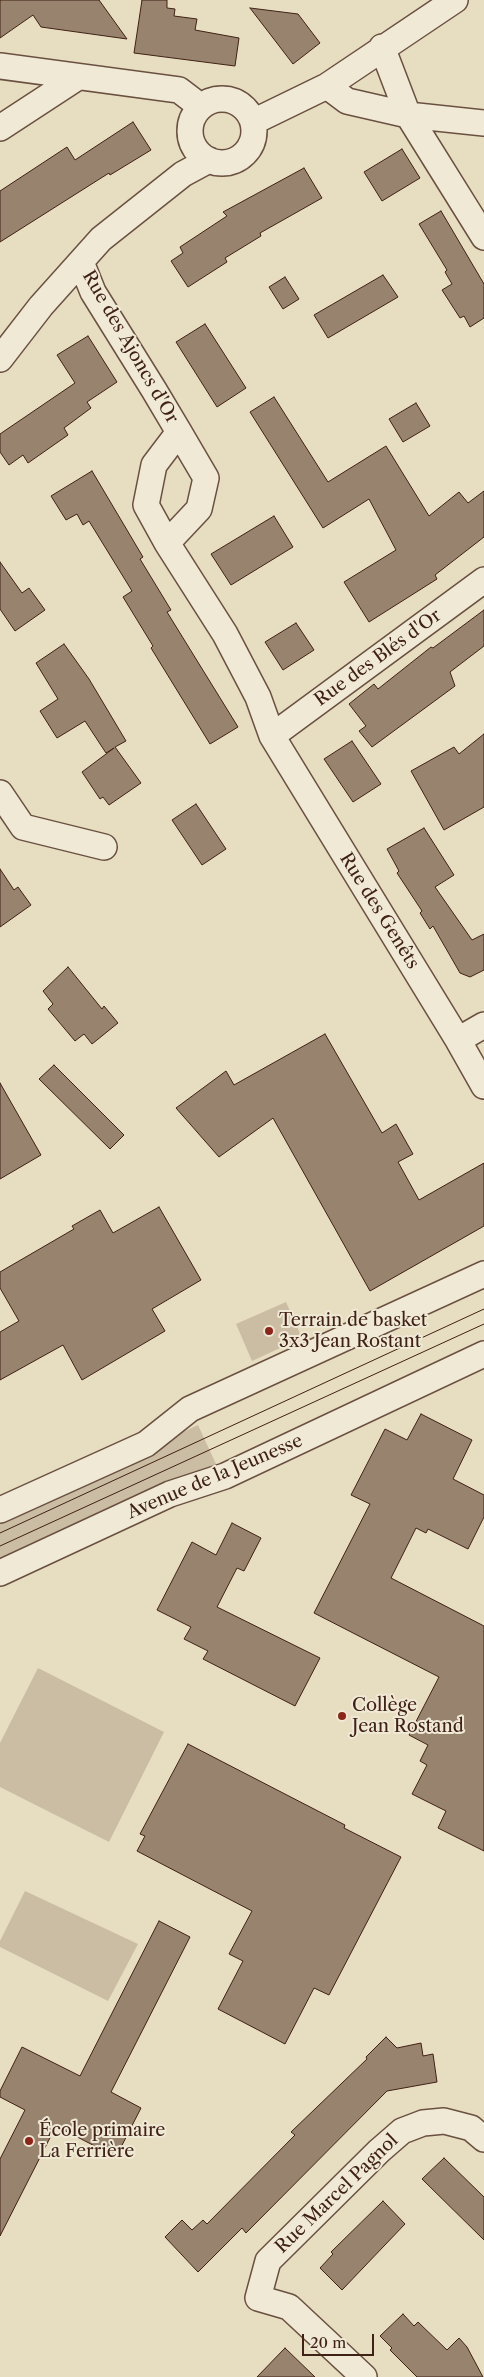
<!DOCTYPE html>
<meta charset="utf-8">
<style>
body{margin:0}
#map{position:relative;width:484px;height:2377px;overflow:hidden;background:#e7ddc0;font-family:"Libre Caslon Text",serif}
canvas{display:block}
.scale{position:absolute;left:302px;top:2334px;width:72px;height:22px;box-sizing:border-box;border:2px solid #402115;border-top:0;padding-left:6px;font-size:15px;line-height:18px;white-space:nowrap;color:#402115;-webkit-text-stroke:4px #efe9d6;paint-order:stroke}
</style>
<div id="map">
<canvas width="484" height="2377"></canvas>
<div class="scale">20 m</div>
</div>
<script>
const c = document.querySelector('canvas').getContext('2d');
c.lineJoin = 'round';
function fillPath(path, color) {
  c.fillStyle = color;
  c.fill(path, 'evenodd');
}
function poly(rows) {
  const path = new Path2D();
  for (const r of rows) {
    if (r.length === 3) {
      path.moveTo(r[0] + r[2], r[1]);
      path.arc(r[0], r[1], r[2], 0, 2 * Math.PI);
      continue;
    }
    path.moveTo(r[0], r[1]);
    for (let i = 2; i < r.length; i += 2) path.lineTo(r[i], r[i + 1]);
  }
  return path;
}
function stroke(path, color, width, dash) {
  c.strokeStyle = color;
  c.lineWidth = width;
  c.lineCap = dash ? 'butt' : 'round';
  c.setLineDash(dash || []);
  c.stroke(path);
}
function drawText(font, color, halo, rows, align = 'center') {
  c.font = font + ' "Libre Caslon Text",serif';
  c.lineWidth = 4;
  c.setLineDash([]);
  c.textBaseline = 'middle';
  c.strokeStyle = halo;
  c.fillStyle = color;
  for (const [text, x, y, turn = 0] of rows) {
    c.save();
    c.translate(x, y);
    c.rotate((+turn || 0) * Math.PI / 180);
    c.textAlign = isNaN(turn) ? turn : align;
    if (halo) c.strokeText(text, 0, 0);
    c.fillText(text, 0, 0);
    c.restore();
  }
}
fillPath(poly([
 [286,1302,302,1338,252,1361,236,1324],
 [198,1425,216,1464,0,1564,0,1517],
 [38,1668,164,1732,109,1842,0,1787,0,1743],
 [25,1891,138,1944,108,2001,0,1947,0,1941]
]), '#cbbda3');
const building = poly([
 [0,0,99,0,127,39,41,27,33,15,0,38,0,0],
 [142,0,167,0,167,8,175,9,174,16,197,19,195,30,239,38,235,66,134,53,142,0],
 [250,8,298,14,320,43,293,64,250,8],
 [133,122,151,150,110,175,109,173,0,242,0,191,67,147,75,160,133,122],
 [402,149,420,178,382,201,364,172,402,149],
 [304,168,322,198,260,233,261,236,225,258,227,262,188,287,171,261,183,253,180,247,227,216,223,212,304,168],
 [441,211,484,284,484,318,470,327,464,316,460,318,442,290,452,284,445,272,447,270,419,224,441,211],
 [383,275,398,297,328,338,314,315,383,275],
 [285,277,299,299,283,309,269,287,285,277],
 [205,324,246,388,217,407,176,342,205,324],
 [88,336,117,382,87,402,91,408,64,428,68,435,28,463,23,455,9,465,0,452,0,434,75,383,57,355,88,336],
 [274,397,328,482,386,446,429,516,459,492,468,503,484,491,484,537,435,575,437,579,369,622,344,582,396,550,369,499,323,528,250,412,274,397],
 [416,403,430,426,403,442,389,419,416,403],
 [92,471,143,557,140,559,171,610,167,612,238,727,210,744,151,648,153,646,123,597,132,591,89,521,83,525,77,514,66,520,51,496,92,471],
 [274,516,293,547,231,585,211,554,274,516],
 [0,562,22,593,29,588,45,610,15,631,0,609,0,562],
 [484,610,484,646,450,672,455,686,372,747,359,731,366,726,349,704,374,684,378,689,431,647,433,648,484,610],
 [296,623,314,650,283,670,265,642,296,623],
 [64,644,89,679,126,741,115,747,141,783,109,805,103,797,100,799,82,772,114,748,106,753,85,721,57,738,40,711,58,699,36,663,64,644],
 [484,734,484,807,444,830,411,771,454,747,459,754,484,734],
 [352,741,381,784,353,802,324,759,352,741],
 [196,804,226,849,202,865,172,820,196,804],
 [424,828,454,875,435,887,472,940,484,934,484,970,470,977,460,973,433,926,430,929,420,913,422,911,397,873,399,871,387,849,424,828],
 [0,869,14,890,18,887,31,905,0,927,0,869],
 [68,967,102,1009,104,1006,118,1023,92,1044,84,1034,75,1041,48,1009,53,1004,43,991,68,967],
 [325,1034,382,1133,396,1124,413,1154,398,1162,419,1200,484,1163,484,1226,370,1291,273,1118,219,1157,176,1108,226,1071,234,1085,325,1034],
 [54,1065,124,1135,110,1149,39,1079,54,1065],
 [0,1083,41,1155,0,1179,0,1083],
 [159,1207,201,1280,152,1309,165,1331,82,1380,63,1345,0,1380,0,1332,19,1321,0,1288,0,1272,74,1229,72,1226,100,1210,113,1233,159,1207],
 [421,1414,472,1440,453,1479,484,1495,484,1517,468,1549,428,1529,426,1533,416,1528,391,1578,484,1626,484,1851,438,1828,446,1811,412,1794,427,1765,420,1761,428,1745,409,1735,439,1677,314,1613,370,1504,351,1495,385,1429,407,1440,421,1414],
 [232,1523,261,1538,244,1571,237,1568,217,1607,320,1658,295,1706,203,1659,208,1651,184,1639,191,1627,157,1610,192,1542,216,1555,232,1523],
 [188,1744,345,1825,344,1828,401,1857,329,1995,314,1988,285,2044,218,2009,243,1961,229,1954,252,1911,137,1851,145,1836,140,1834,188,1744],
 [159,1921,190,1937,111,2092,141,2108,116,2157,56,2126,0,2236,0,2159,25,2110,0,2097,0,2091,22,2047,80,2076,159,1921],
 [386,2037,397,2048,421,2043,423,2056,433,2054,437,2082,387,2091,246,2233,242,2228,198,2272,165,2237,182,2220,192,2230,203,2220,207,2224,295,2135,291,2132,367,2059,366,2057,386,2037],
 [444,2158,484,2197,484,2240,422,2179,444,2158],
 [383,2201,405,2224,342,2290,320,2268,333,2254,331,2252,383,2201],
 [403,2314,414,2326,418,2322,447,2350,459,2338,467,2347,483,2377,417,2377,390,2350,392,2348,380,2336,403,2314],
 [285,2348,315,2377,257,2377,285,2348]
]);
fillPath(building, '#97836e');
stroke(building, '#402115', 1);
const minor = poly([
 [382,47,408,115,484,237],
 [0,66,179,90,200,106],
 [327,86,347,101,408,115,484,123],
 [222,131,32],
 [253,122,327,86,455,0],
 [0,128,78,77],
 [81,262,93,292,154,390,179,432,206,478,199,509,167,543,146,505,154,465,179,432],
 [0,359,41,306,101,239,183,174,209,160],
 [167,543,225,634,258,697,272,736,458,1040,484,1086],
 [272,736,484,580],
 [0,793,23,827,104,847],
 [458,1040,484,1025],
 [0,1510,146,1444,190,1409,484,1274],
 [0,1573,170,1494,225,1476,484,1354],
 [364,2377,289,2307,258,2298,268,2261,379,2151,402,2131,423,2123,444,2121,471,2128,484,2139]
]);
stroke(minor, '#6a5040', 28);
stroke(minor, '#efe9d6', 25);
stroke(poly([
 [0,1533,484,1309],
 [0,1546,484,1324]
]), '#402115', 1);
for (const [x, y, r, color] of [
 [269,1331,5,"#8f2418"],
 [342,1716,5,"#8f2418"],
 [29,2141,5,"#8f2418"]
]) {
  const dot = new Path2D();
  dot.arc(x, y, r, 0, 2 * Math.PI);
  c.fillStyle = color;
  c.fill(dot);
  stroke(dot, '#efe9d6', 2);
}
drawText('18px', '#402115', '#efe9d6', [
 ["Rue des Ajoncs d'Or",130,347,60],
 ["Rue des Blés d'Or",378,658,-36],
 ["Rue des Genêts",379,911,58],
 ["Avenue de la Jeunesse",215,1477,-23],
 ["Rue Marcel Pagnol",337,2194,-44]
]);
drawText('18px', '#402115', '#efe9d6', [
 ["Terrain de basket",279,1321],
 ["3x3 Jean Rostant",279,1342],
 ["Collège",352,1706],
 ["Jean Rostand",352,1727],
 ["École primaire",39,2131],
 ["La Ferrière",39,2152]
], 'left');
</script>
